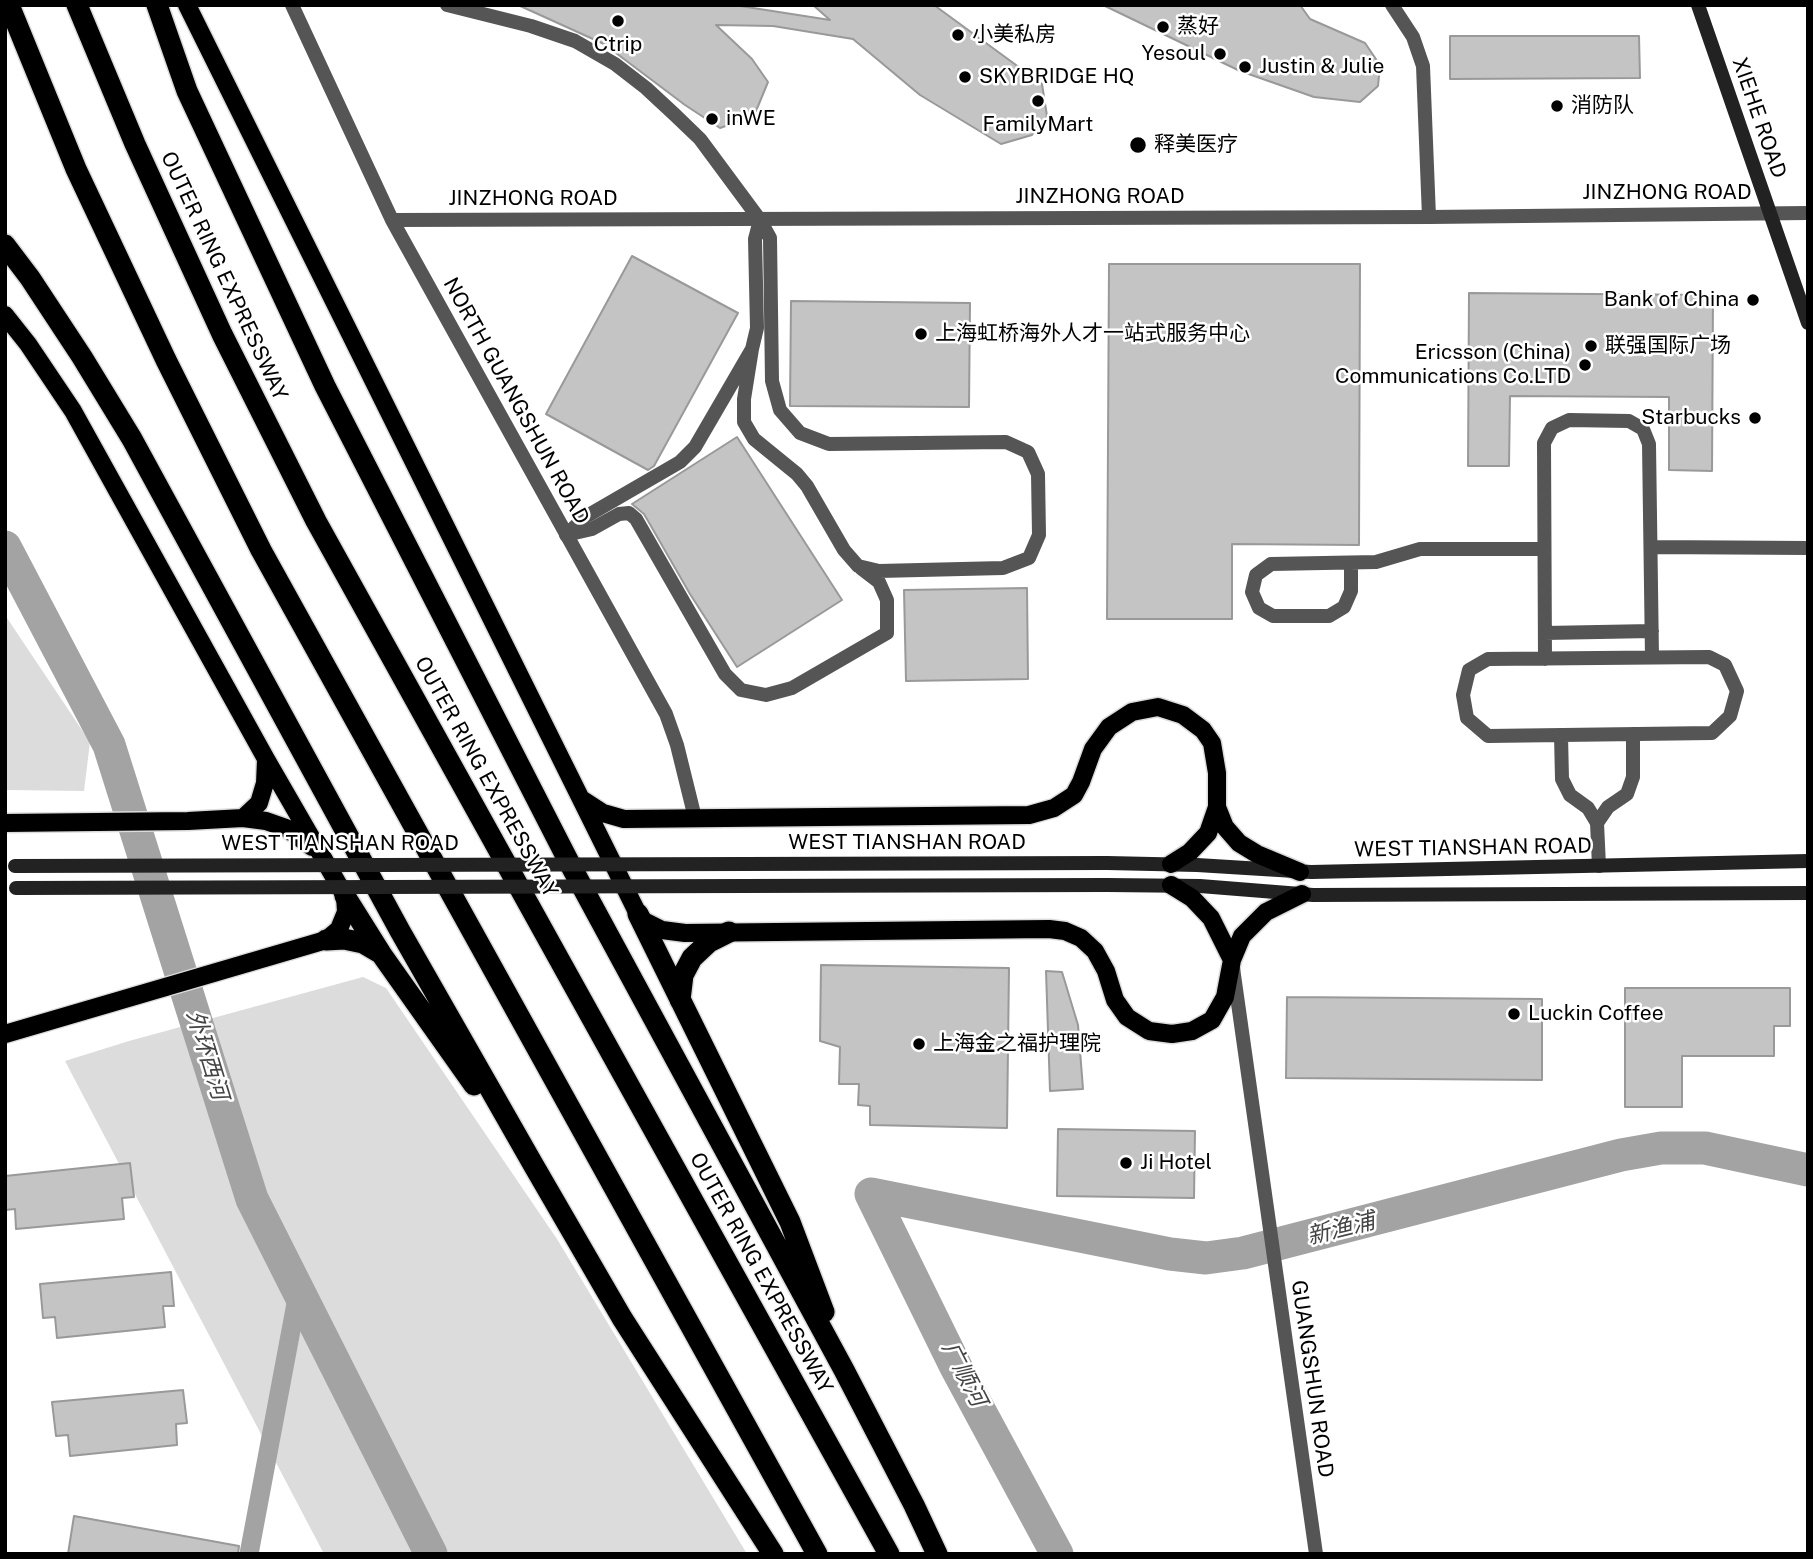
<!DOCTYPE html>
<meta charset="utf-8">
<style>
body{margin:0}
#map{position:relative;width:1813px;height:1559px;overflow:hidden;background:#fff;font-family:"Public Sans",sans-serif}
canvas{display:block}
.frame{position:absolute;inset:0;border:7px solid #000;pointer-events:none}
</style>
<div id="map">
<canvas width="1813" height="1559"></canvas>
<div class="frame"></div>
</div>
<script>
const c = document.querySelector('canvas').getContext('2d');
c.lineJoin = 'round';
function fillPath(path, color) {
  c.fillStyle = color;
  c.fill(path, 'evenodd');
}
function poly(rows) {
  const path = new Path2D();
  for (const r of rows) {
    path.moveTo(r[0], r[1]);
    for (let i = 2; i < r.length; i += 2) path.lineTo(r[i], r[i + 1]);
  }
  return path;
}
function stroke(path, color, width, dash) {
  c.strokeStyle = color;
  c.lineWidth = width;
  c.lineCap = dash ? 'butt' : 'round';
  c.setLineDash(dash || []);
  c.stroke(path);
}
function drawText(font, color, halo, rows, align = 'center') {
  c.font = font + ' "Public Sans","Noto Sans SC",sans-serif';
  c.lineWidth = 5;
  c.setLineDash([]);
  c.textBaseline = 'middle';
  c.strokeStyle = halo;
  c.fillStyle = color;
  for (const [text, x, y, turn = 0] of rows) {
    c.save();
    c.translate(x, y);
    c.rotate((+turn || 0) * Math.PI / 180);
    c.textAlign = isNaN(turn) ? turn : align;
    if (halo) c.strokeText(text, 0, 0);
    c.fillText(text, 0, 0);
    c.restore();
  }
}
fillPath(poly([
 [5,615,90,742,84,791,5,790],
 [363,977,386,988,557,1239,747,1554,324,1554,65,1061,129,1041]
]), '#dcdcdc');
stroke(poly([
 [249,1554,298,1293]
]), '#a3a3a3', 19);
stroke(poly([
 [5,547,109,745,252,1199,431,1554],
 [871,1194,1170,1254,1206,1258,1243,1253,1621,1155,1661,1148,1705,1148,1808,1170],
 [871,1194,956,1367,1057,1554]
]), '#a3a3a3', 33);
const building = poly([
 [518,5,734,5,830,20,813,5,934,5,1042,84,1047,116,1032,135,1001,144,920,95,853,39,773,26,716,25,752,59,768,82,754,116,720,128,685,105,604,44,518,5],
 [1103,5,1300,5,1310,19,1365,43,1380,65,1378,86,1360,102,1314,97,1240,71,1103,5],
 [1450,36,1639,36,1640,78,1450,79,1450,36],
 [632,256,738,313,654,466,648,470,546,414,632,256],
 [1109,264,1360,264,1359,545,1232,544,1232,619,1107,619,1109,264],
 [1469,293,1713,295,1712,471,1669,470,1669,397,1510,396,1509,466,1468,466,1469,293],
 [791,301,970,303,969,407,790,406,791,301],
 [737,437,842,600,737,667,690,594,644,514,632,504,737,437],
 [1027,588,1028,679,906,681,904,590,1027,588],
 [821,965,1009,968,1007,1128,870,1125,870,1106,858,1105,859,1084,839,1084,840,1047,820,1041,821,965],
 [1046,971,1062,972,1078,1025,1083,1089,1050,1091,1046,971],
 [1625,988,1790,988,1790,1026,1774,1026,1774,1056,1682,1056,1682,1107,1625,1107,1625,988],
 [1287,997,1542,999,1542,1080,1286,1078,1287,997],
 [1058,1129,1195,1131,1194,1198,1057,1196,1058,1129],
 [130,1163,134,1197,122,1198,124,1219,16,1229,15,1209,5,1210,5,1176,130,1163],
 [171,1272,174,1306,163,1306,165,1327,57,1338,55,1317,43,1318,40,1284,171,1272],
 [183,1390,187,1423,176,1424,177,1445,70,1456,68,1435,56,1436,52,1402,183,1390],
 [74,1516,239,1546,238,1554,68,1554,74,1516]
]);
fillPath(building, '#c4c4c4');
stroke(building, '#999', 2);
const primary = poly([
 [187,5,638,914,644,921,662,930,685,933,1049,929,1065,931,1081,938,1095,951,1106,971,1115,1000,1127,1017,1149,1031,1172,1034,1192,1031,1212,1020,1225,997,1232,960,1242,936,1266,912,1302,894],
 [5,315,28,344,73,411,266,759,345,896,346,912,339,929,326,940,5,1034],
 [583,800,603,813,624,819,1029,815,1054,808,1074,795,1081,782,1093,749,1109,727,1132,712,1158,707,1183,715,1203,730,1212,743,1217,773,1217,807,1208,833,1190,852,1171,864],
 [1217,807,1225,827,1239,843,1257,854,1300,872],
 [243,818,259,803,265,783,266,759],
 [5,823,188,821,243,818,266,821,286,828,312,847],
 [1171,885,1192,898,1211,918,1232,960]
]);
const motorway = poly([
 [9,5,76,169,166,360,261,550,817,1554],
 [77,5,135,144,222,334,316,521,889,1554],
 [157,5,187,91,325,386,572,868,844,1370,914,1505,937,1554],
 [5,245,30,278,82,357,132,439,400,931,534,1166,622,1318,773,1554],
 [345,896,382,955,474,1085],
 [638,914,790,1222,824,1312],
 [326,940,344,939,363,943,380,953],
 [680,1000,683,975,692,958,709,942,729,932]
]);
stroke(primary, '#dbdbdb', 21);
stroke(motorway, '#dbdbdb', 24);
stroke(poly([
 [447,5,531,26,575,41,615,64,646,88,674,114,700,139,760,220,770,238,772,381,780,410,800,433,829,444,1006,442,1028,452,1038,474,1039,535,1029,558,1003,568,879,571,858,566,844,550,807,486,797,474,754,439,744,422,744,399,752,349],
 [1392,5,1413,37,1423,66,1429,217],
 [568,533,585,517,680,462,695,447,752,349,757,328,755,239,760,220],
 [566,535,592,529,619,514,629,513,636,519,725,674,741,690,766,695,792,688,887,633,887,600,879,582,862,569],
 [1651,547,1808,548],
 [1351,564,1351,591,1344,607,1329,616,1273,616,1259,608,1252,592,1256,575,1271,564,1376,562,1420,549,1544,549],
 [1545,633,1652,631],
 [1709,657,1725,665,1737,691,1730,716,1712,733,1488,736,1467,718,1463,695,1469,670,1488,659,1709,657],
 [1545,659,1544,443,1552,428,1569,420,1629,421,1643,429,1649,444,1652,657],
 [1561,735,1562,779,1570,795,1588,808,1597,823,1599,866],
 [1597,823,1608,807,1627,794,1633,777,1633,734]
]), '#555', 14);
stroke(poly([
 [292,5,392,220,666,714,677,745,695,818],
 [392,220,1429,217,1808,213],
 [1233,968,1316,1554]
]), '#555', 14);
stroke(poly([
 [1698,5,1808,323],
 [1107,863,1197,865,1311,872,1808,861],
 [1107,885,1200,886,1313,895,1808,893]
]), '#222', 14);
stroke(primary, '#000', 18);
stroke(motorway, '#000', 21);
stroke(poly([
 [15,866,1107,863],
 [16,888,1107,885]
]), '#222', 14);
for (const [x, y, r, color] of [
 [618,21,7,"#000"],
 [1163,27,7,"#000"],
 [958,35,7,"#000"],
 [1220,54,7,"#000"],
 [1245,67,7,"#000"],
 [965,77,7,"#000"],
 [1038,101,7,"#000"],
 [1557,106,7,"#000"],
 [712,119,7,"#000"],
 [1138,145,9,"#000"],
 [1753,300,7,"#000"],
 [921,334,7,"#000"],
 [1591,346,7,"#000"],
 [1585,365,7,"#000"],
 [1755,418,7,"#000"],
 [1514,1014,7,"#000"],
 [919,1044,7,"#000"],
 [1126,1163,7,"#000"]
]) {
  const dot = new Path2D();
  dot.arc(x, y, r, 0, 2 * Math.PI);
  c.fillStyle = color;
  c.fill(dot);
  stroke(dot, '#fff', 2.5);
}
drawText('21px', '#000', '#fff', [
 ["蒸好",1177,27],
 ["小美私房",972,35],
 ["Ctrip",618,45,"center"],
 ["Yesoul",1206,54,"right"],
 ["Justin & Julie",1259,67],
 ["SKYBRIDGE HQ",979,77],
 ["消防队",1571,106],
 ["inWE",726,119],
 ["FamilyMart",1038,125,"center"],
 ["释美医疗",1154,145],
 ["Bank of China",1739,300,"right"],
 ["上海虹桥海外人才一站式服务中心",935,334],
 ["联强国际广场",1605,346],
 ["Ericsson (China)",1571,353,"right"],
 ["Communications Co.LTD",1571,377,"right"],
 ["Starbucks",1741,418,"right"],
 ["Luckin Coffee",1528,1014],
 ["上海金之福护理院",933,1044],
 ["Ji Hotel",1140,1163]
], 'left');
drawText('21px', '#000', '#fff', [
 ["XIEHE ROAD",1759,118,71],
 ["JINZHONG ROAD",1667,193],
 ["JINZHONG ROAD",1100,197],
 ["JINZHONG ROAD",533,199],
 ["OUTER RING EXPRESSWAY",224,276,65],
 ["NORTH GUANGSHUN ROAD",516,401,61],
 ["OUTER RING EXPRESSWAY",486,777,61],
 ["WEST TIANSHAN ROAD",907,843],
 ["WEST TIANSHAN ROAD",340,844],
 ["WEST TIANSHAN ROAD",1473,848,-1],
 ["OUTER RING EXPRESSWAY",761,1273,61],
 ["GUANGSHUN ROAD",1312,1379,82]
]);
drawText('italic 23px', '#444', '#fff', [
 ["外环西河",207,1055,73],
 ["新渔浦",1341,1229,-14],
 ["广顺河",964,1374,63]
]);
</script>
